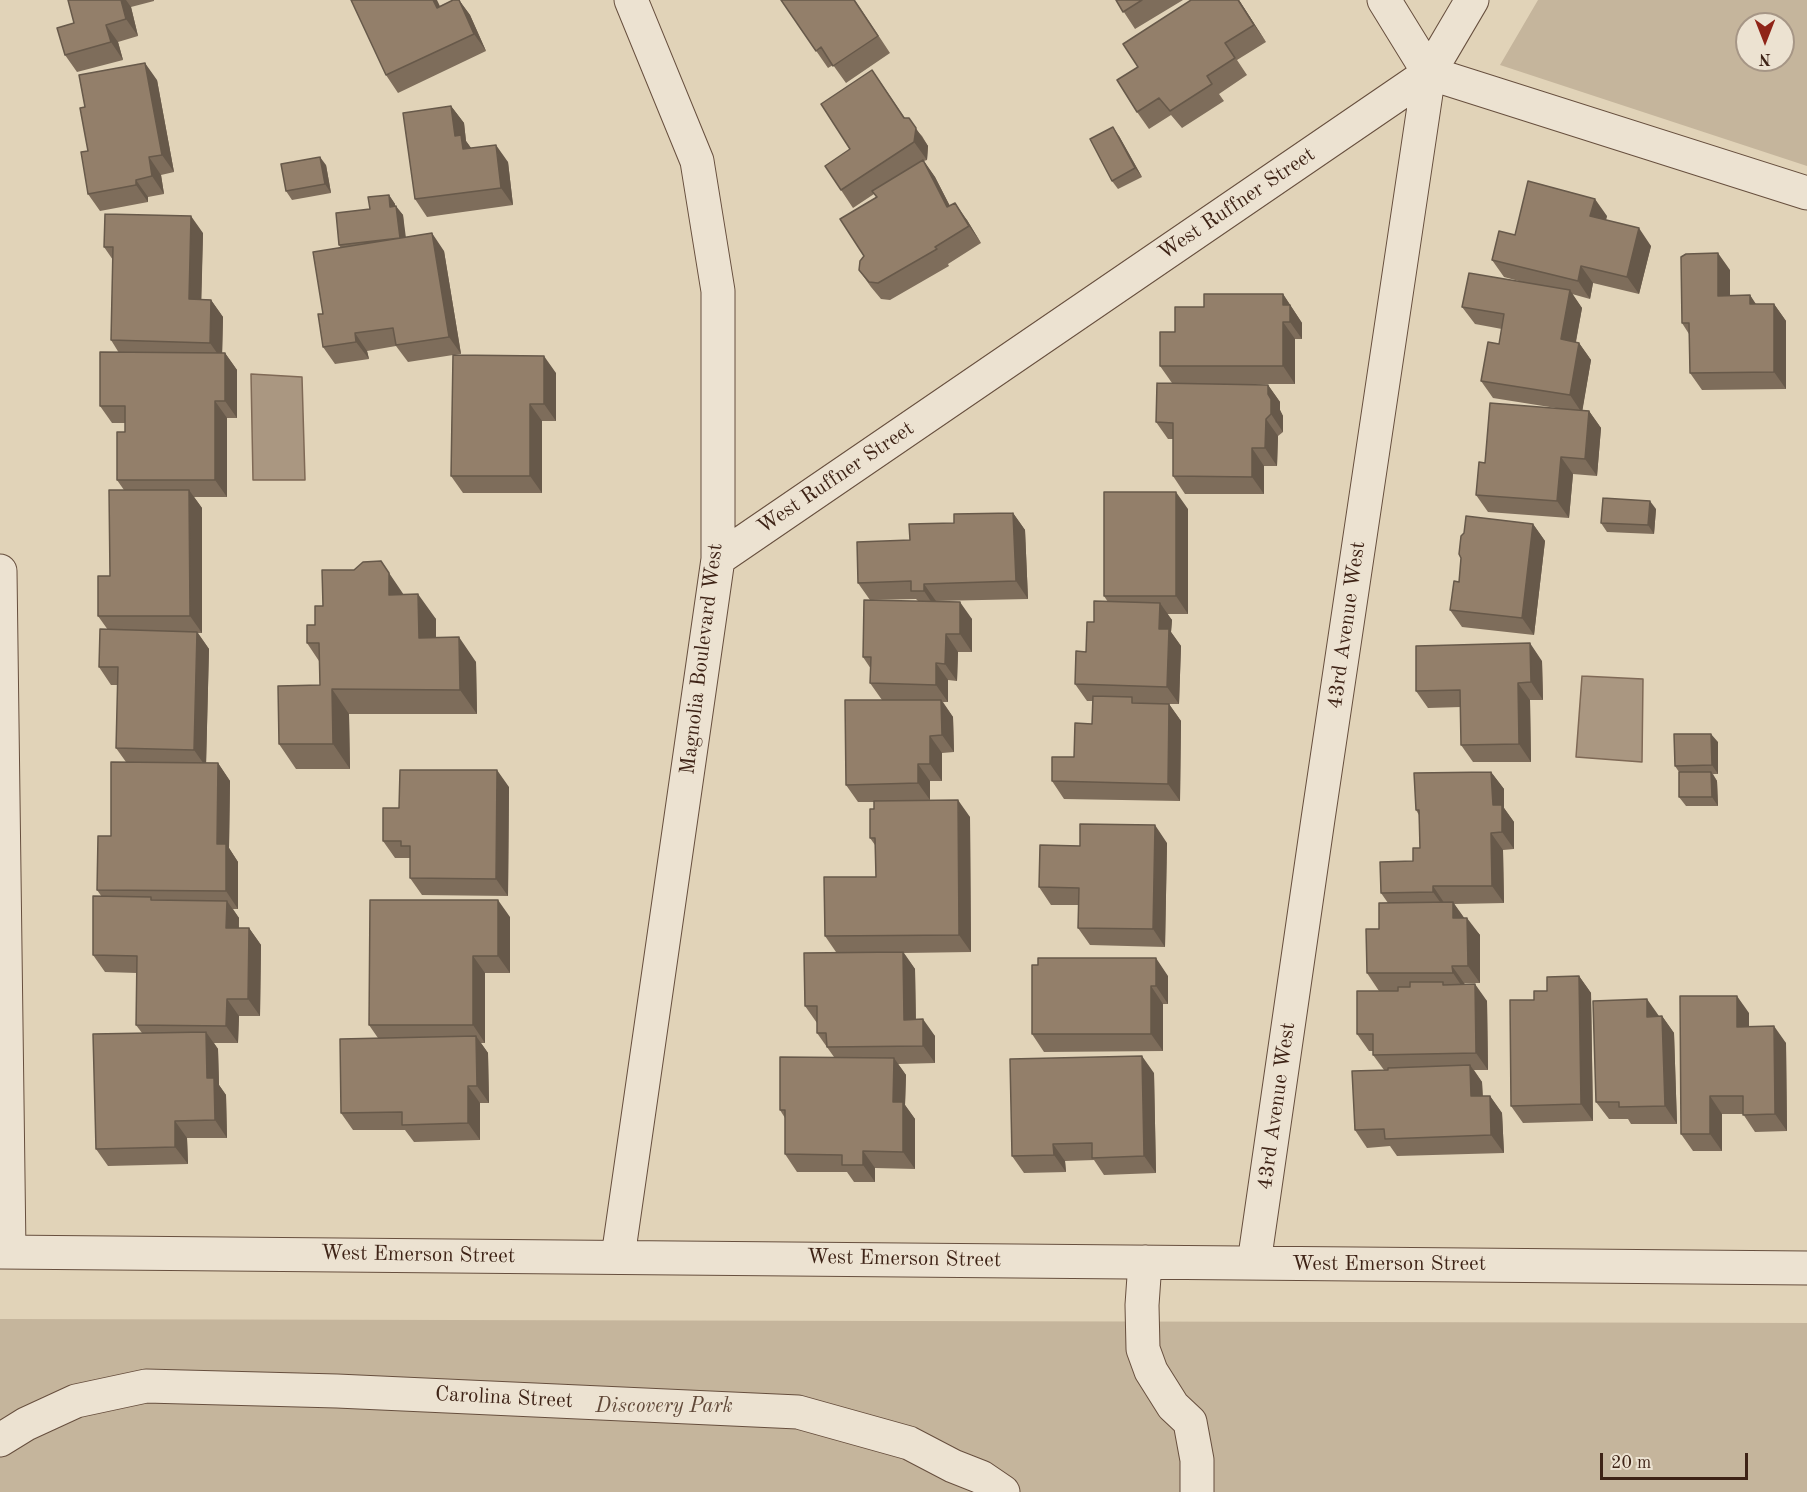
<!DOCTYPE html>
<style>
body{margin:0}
#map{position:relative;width:1807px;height:1492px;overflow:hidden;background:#e1d3b8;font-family:"Old Standard TT",serif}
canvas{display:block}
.north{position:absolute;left:1735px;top:12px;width:60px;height:60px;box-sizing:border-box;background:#ece2d1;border:2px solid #a69686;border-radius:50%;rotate:180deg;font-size:16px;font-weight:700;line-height:24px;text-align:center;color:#3e2316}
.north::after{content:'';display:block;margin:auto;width:21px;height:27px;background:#8f2418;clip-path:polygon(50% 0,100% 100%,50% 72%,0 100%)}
.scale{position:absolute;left:1600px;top:1453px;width:148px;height:27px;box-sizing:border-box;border:3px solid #3e2316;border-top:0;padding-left:8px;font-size:18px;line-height:21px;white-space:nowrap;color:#3e2316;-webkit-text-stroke:4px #ece2d1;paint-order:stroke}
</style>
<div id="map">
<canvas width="1807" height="1492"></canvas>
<div class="north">N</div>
<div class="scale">20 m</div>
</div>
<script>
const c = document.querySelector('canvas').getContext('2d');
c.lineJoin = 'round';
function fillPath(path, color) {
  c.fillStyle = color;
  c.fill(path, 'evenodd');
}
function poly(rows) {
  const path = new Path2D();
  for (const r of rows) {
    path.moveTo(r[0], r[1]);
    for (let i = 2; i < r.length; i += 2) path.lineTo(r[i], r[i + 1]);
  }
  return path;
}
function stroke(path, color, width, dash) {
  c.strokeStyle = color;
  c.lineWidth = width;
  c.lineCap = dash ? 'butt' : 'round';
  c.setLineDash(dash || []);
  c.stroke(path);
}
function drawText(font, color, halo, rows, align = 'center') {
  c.font = font + ' "Old Standard TT",serif';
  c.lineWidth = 6;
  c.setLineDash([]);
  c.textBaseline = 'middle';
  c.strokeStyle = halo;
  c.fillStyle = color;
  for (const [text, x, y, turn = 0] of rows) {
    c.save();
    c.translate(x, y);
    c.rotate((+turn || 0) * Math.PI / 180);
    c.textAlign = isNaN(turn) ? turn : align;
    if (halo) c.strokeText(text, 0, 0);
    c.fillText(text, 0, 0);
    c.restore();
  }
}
fillPath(poly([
 [1538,0,1807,0,1807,166,1500,65],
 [1747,24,1783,24,1783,60,1747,60],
 [0,1319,1807,1323,1807,1492,0,1492]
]), '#c5b59c');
const water = poly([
 [251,374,302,377,305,480,253,480,251,374],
 [1582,676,1643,679,1642,762,1576,757,1582,676]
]);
fillPath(water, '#aa9781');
stroke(water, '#7f6956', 1.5);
const minor = poly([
 [1429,73,1472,0],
 [718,559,1429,73,1807,193],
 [0,571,9,1252],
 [0,1252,1807,1268],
 [618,1257,718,559,718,291,697,161,631,0],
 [1145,1262,1142,1305,1143,1349,1151,1371,1173,1406,1190,1422,1197,1460,1197,1492],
 [1254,1263,1318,819,1429,73,1384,0],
 [0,1440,26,1424,76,1401,146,1386,337,1391,798,1412,909,1443,953,1466,981,1477,1003,1492]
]);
stroke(minor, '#674f3e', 35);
stroke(minor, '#ece2d1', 33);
fillPath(poly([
 [68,0,154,0,154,1,131,7,138,36,118,42,123,60,77,72,65,55,74,23],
 [453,0,459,0,470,15,486,51,398,93,386,75,440,6],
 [781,0,855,0,890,53,846,83,833,65,828,68],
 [1116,0,1183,0,1135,29],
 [1191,0,1239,0,1266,42,1237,60,1247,75,1219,94,1224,101,1182,128,1171,115,1149,129,1137,112,1138,67],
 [872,70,905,118,922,136,928,146,927,160,924,161,935,177,950,206,967,220,981,243,948,264,949,266,890,300,881,299,871,287,859,270,864,256,876,197,874,194,853,208,841,190,850,149],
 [157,80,174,172,161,175,164,194,148,197,148,202,100,211,88,194,88,151,85,107],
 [451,106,464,123,466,141,471,148,508,162,513,205,427,217,415,199],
 [1119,136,1142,177,1118,189,1112,181],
 [326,165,331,193,292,200,286,191],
 [389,195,395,204,395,206,403,215,405,238,444,251,461,354,455,355,556,373,556,421,542,421,542,493,463,493,451,476,453,355,408,362,396,346,367,351,369,359,335,364,323,347,323,314,341,248,339,245,370,209],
 [1607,216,1606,220,1651,246,1639,294,1593,283,1590,299,1572,294,1582,308,1576,342,1579,343,1591,360,1582,411,1589,411,1601,428,1597,476,1573,474,1569,518,1488,512,1476,495,1485,463,1556,408,1493,398,1481,381,1499,344,1502,329,1475,324,1462,307,1530,284,1504,277,1492,260,1515,235],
 [203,233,201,299,211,300,223,317,222,353,225,353,237,370,237,418,227,418,227,497,194,497,202,508,202,633,198,633,209,649,206,763,218,763,230,781,229,848,238,862,238,909,233,909,239,918,239,928,249,928,261,945,260,1016,239,1016,238,1043,214,1043,218,1049,219,1085,226,1095,227,1138,187,1138,188,1164,108,1166,96,1149,142,1033,136,1025,137,973,105,972,93,955,102,897,97,890,111,836,126,762,116,748,118,685,111,685,99,667,108,630,98,616,110,576,124,490,117,480,125,432,125,423,112,423,100,406,119,353,111,340,113,260,104,247],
 [1730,270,1730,296,1750,295,1755,304,1774,304,1786,321,1786,389,1702,390,1690,373,1689,334,1682,323],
 [1283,294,1302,323,1302,339,1295,339,1295,384,1204,384,1268,385,1280,402,1280,410,1283,416,1283,432,1278,436,1277,466,1264,466,1264,494,1185,494,1173,476,1173,439,1168,439,1156,422,1172,383,1160,366,1175,332,1204,307],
 [1188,509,1188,614,1167,614,1172,620,1171,632,1181,646,1179,704,1169,704,1181,721,1180,801,1064,799,1052,781,1074,757,1092,724,1093,701,1087,701,1075,684,1086,652,1094,622,1108,602,1104,596],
 [1656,509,1654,534,1607,532,1601,523],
 [1013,513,1025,530,1028,599,936,601,972,619,972,652,958,652,957,681,948,680,948,702,943,702,953,717,954,752,942,753,942,781,930,781,930,800,970,817,971,952,904,953,915,969,916,1019,935,1036,935,1063,898,1064,906,1075,905,1105,915,1119,915,1169,875,1168,875,1182,854,1182,847,1172,797,1172,785,1154,785,1118,780,1110,834,1057,817,1033,817,1023,805,1006,836,952,825,936,876,877,875,845,870,838,874,809,874,802,858,802,846,785,882,700,870,683,871,669,863,657,918,601,916,599,870,600,858,583,910,540,954,523],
 [1533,524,1545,541,1534,635,1462,627,1450,610,1459,582,1464,533],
 [404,595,436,619,436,638,476,662,477,714,349,714,350,769,296,769,279,744,320,685,319,661,307,643,323,606],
 [1542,661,1543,700,1530,700,1531,762,1473,762,1461,745,1461,707,1428,708,1416,691],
 [1718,742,1718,774,1713,774,1717,781,1718,806,1686,806,1679,797,1679,772,1675,766],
 [1491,772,1504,789,1504,808,1514,822,1514,849,1503,850,1504,903,1454,904,1464,918,1480,935,1480,983,1464,983,1465,984,1487,1001,1488,1070,1474,1070,1482,1082,1483,1096,1490,1096,1502,1113,1504,1153,1397,1156,1390,1146,1367,1148,1355,1130,1384,1070,1373,1055,1373,1051,1369,1051,1357,1034,1398,991,1379,991,1367,973,1379,929,1388,903,1381,893,1413,861,1420,848,1419,815,1416,810],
 [509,787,508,896,422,895,410,878,410,858,395,858,383,841,399,808],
 [1167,843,1165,947,1090,945,1078,928,1078,905,1051,905,1039,887,1080,846],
 [510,917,510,973,485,973,485,1043,481,1043,488,1053,489,1103,480,1103,480,1140,414,1142,405,1130,353,1130,341,1113,378,1038,369,1025],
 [1168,976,1168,1004,1163,1004,1163,1051,1044,1052,1032,1034],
 [1579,976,1591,993,1593,1121,1523,1123,1511,1106,1534,1000,1547,991],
 [1749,1013,1749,1027,1786,1043,1787,1131,1755,1132,1743,1114,1722,1114,1722,1151,1693,1151,1681,1134],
 [1659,1016,1662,1016,1674,1033,1677,1124,1631,1124,1628,1119,1609,1119,1596,1102],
 [1154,1073,1156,1173,1104,1175,1094,1160,1065,1161,1066,1172,1024,1173,1012,1156]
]), '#7e6d5b');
fillPath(poly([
 [121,0,126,0,131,7,138,36,126,19],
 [433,0,437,0,449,25,437,8],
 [459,0,470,15,486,51,474,34],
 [1238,0,1239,0,1266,42,1254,25],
 [106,25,118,42,123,60,111,42],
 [145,63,157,80,174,172,162,155],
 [872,70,915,134,909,118,928,146,927,160,914,142],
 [451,106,464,123,466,141,474,152,463,149,455,136],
 [1113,127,1119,136,1142,177,1135,168],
 [496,145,508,162,513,205,501,188],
 [149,157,161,175,164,194,152,176],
 [320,157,326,165,331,193,325,184],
 [923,160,935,177,959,224,947,207],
 [136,180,148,197,148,202,136,185],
 [389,195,395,204,396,216,390,207],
 [1595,199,1607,216,1602,233,1590,216],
 [955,203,967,220,981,243,969,226],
 [396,206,403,215,407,246,400,238],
 [191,216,203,233,201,316,189,299],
 [1639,228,1651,246,1639,294,1627,277],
 [432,233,444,251,461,354,449,337],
 [1718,253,1730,270,1730,313,1718,296],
 [1581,266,1593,283,1590,299,1578,281],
 [1570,290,1582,308,1573,356,1561,339],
 [1283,294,1302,323,1302,339,1290,322,1283,305],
 [1750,295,1762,313,1750,304],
 [211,300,223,317,222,360,210,343],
 [1774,304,1786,321,1786,389,1774,372],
 [1283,322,1295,339,1295,384,1283,366],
 [355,333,367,351,369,359,356,342],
 [1579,343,1591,360,1582,413,1570,395],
 [225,353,237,370,237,418,225,401],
 [544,356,556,373,556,421,544,404],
 [1268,385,1280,402,1280,410,1283,416,1283,432,1271,414,1268,394],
 [215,401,227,418,227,497,215,480],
 [530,404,542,421,542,493,530,476],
 [1589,411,1601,428,1597,476,1585,459],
 [1266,419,1278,436,1277,466,1265,448],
 [1252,448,1264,466,1264,494,1252,477],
 [1561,457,1573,474,1569,518,1557,501],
 [189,490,202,508,202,633,190,616],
 [1176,492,1188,509,1188,614,1176,596],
 [1650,501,1656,509,1654,534,1648,525],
 [1013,513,1025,530,1028,599,1016,581],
 [1533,524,1545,541,1534,635,1522,618],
 [381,561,406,598,389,595],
 [924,584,936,601,936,609,924,591],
 [418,594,436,619,436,663,419,638],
 [960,602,972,619,972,652,960,634],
 [1160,603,1172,620,1171,632,1181,646,1179,704,1167,687,1159,629],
 [197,632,209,649,206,767,194,750],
 [946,634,958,652,957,681,945,664],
 [459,637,476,662,477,714,460,690],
 [1530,643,1542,661,1543,700,1531,682],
 [936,663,948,680,948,702,936,685],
 [1518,683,1530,700,1531,762,1519,744],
 [332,689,349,714,350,769,333,744],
 [941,700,953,717,954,752,942,735],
 [1169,704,1181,721,1180,801,1168,784],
 [1711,734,1718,742,1718,774,1712,765],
 [930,736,942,753,942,781,930,764],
 [218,763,230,781,229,848,238,862,238,909,226,891,217,844],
 [918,764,930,781,930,800,918,783],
 [497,770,509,787,508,896,496,879],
 [1491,772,1504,789,1504,808,1514,822,1514,849,1502,832,1493,805],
 [1711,772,1717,781,1718,806,1712,797],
 [958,800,970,817,971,952,959,935],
 [1155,825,1167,843,1165,947,1153,929],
 [1491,833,1503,850,1504,903,1492,886],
 [1433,886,1445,904,1445,909,1433,892],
 [498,900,510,917,510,973,498,956],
 [227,901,239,918,238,945,226,928],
 [1453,902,1465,919,1453,918],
 [1467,918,1480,935,1480,983,1468,966],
 [249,928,261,945,260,1016,248,999],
 [903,952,915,969,916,1037,904,1020],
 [473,956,485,973,485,1043,473,1025],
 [1156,958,1168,976,1168,1004,1156,986],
 [1452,966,1464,983,1465,991,1453,973],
 [1579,976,1591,993,1593,1121,1581,1104],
 [1475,984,1487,1001,1488,1070,1476,1053],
 [1151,986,1163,1004,1163,1051,1151,1034],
 [1737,996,1749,1013,1749,1044,1737,1027],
 [227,999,239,1016,238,1043,226,1026],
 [1647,999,1659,1016,1647,1017],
 [1662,1016,1674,1033,1677,1124,1665,1106],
 [923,1019,935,1036,935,1063,923,1046],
 [1774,1026,1786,1043,1787,1131,1775,1114],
 [206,1032,218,1049,219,1085,226,1095,227,1138,215,1120,207,1078],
 [476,1036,488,1053,489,1103,477,1086],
 [1142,1056,1154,1073,1156,1173,1144,1156],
 [894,1058,906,1075,905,1105,915,1119,915,1169,903,1152,893,1102],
 [1470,1065,1482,1082,1483,1114,1471,1096],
 [468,1086,480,1103,480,1140,468,1123],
 [1490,1096,1502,1113,1504,1153,1491,1135],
 [1710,1096,1722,1114,1722,1151,1710,1134],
 [175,1121,187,1138,188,1164,175,1147],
 [1053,1144,1065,1161,1066,1172,1054,1155],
 [863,1151,875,1168,875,1182,863,1165]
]), '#67594a');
const building = poly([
 [68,0,121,0,126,19,106,25,111,42,65,55,57,28,74,23,68,0],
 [351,0,433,0,437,8,453,0,459,0,474,34,386,75,351,0],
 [781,0,854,0,878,36,833,66,821,47,816,51,781,0],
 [1116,0,1142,0,1123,12,1116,0],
 [1191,0,1238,0,1254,25,1225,43,1235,58,1207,76,1212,84,1170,111,1159,98,1137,112,1117,80,1138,67,1123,44,1191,0],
 [145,63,162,155,149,157,152,176,136,180,136,185,88,194,81,152,88,151,80,108,85,107,79,75,145,63],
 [872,70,904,118,909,118,916,128,914,142,841,190,825,166,850,149,821,104,872,70],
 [451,106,455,136,461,135,463,149,496,145,501,188,415,199,403,113,451,106],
 [1113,127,1135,168,1112,181,1090,139,1113,127],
 [320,157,325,184,286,191,281,164,320,157],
 [923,160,947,207,955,203,969,226,935,247,937,249,878,283,869,282,859,270,860,261,864,256,840,219,877,197,872,191,923,160],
 [1528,181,1595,199,1590,216,1639,228,1627,277,1581,266,1578,281,1492,260,1499,231,1515,235,1528,181],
 [389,195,390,207,396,206,400,238,339,245,336,213,370,209,368,197,389,195],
 [105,214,191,216,189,299,211,300,210,343,111,340,113,247,104,247,105,214],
 [432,233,449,337,396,345,393,328,355,333,356,342,323,347,318,314,323,314,313,252,432,233],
 [1718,253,1718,296,1750,295,1750,304,1774,304,1774,372,1690,373,1689,323,1682,323,1681,257,1686,254,1718,253],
 [1469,273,1570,290,1561,339,1579,343,1570,395,1481,381,1488,342,1499,344,1504,314,1462,307,1469,273],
 [1204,294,1283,294,1283,305,1290,305,1290,322,1283,322,1283,366,1160,366,1160,332,1175,332,1175,307,1204,307,1204,294],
 [100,352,225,353,225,401,215,401,215,480,117,480,117,432,125,432,125,406,100,406,100,352],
 [453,355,544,356,544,404,530,404,530,476,451,476,453,355],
 [1157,383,1268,385,1268,394,1271,399,1271,414,1266,419,1265,448,1252,448,1252,477,1173,476,1173,423,1156,422,1157,383],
 [1490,403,1589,411,1585,459,1561,457,1557,501,1476,495,1479,462,1485,463,1490,403],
 [109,490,189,490,190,616,98,616,98,576,110,576,109,490],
 [1104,492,1176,492,1176,596,1104,596,1104,492],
 [1603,498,1650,501,1648,525,1601,523,1603,498],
 [1013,513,1016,581,924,584,924,591,911,591,911,581,858,583,857,542,910,540,909,524,954,523,954,514,1013,513],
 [1466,516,1533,524,1522,618,1450,610,1454,581,1459,582,1461,558,1459,554,1461,536,1464,533,1466,516],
 [381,561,389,573,389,595,418,594,419,638,459,637,460,690,332,689,333,744,279,744,278,686,320,685,319,643,307,643,307,625,315,625,315,606,323,606,322,570,354,570,363,562,381,561],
 [864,600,960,602,960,634,946,634,945,664,936,663,936,685,870,683,871,657,863,657,864,600],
 [1094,601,1160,603,1159,629,1169,629,1167,687,1075,684,1076,651,1086,652,1087,622,1094,622,1094,601],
 [100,629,197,632,194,750,116,748,118,667,99,667,100,629],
 [1530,643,1531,682,1518,683,1519,744,1461,745,1460,690,1416,691,1416,646,1530,643],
 [1093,696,1132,697,1132,703,1169,704,1168,784,1052,781,1052,757,1074,757,1075,723,1092,724,1093,696],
 [845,700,941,700,942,735,930,736,930,764,918,764,918,783,846,785,845,700],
 [1674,734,1711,734,1712,765,1675,766,1674,734],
 [111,762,218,763,217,844,226,844,226,891,97,890,98,836,111,836,111,762],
 [400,770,497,770,496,879,410,878,410,846,401,846,401,841,383,841,383,808,399,808,400,770],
 [1491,772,1493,805,1502,805,1502,832,1491,833,1492,886,1433,886,1433,892,1381,893,1380,862,1413,861,1413,848,1420,848,1419,810,1416,810,1414,773,1491,772],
 [1679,772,1711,772,1712,797,1679,797,1679,772],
 [958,800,959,935,825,936,824,877,876,877,875,838,870,838,870,809,874,809,874,801,958,800],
 [1080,824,1155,825,1153,929,1078,928,1079,888,1039,887,1040,845,1080,846,1080,824],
 [93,896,151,897,151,900,227,901,226,928,249,928,248,999,227,999,226,1026,136,1025,137,956,93,955,93,896],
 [370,900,498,900,498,956,473,956,473,1025,369,1025,370,900],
 [1453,902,1453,918,1467,918,1468,966,1452,966,1453,973,1367,973,1366,929,1379,929,1379,903,1453,902],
 [903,952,904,1020,923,1019,923,1046,827,1047,826,1033,817,1033,817,1006,805,1006,804,953,903,952],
 [1038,958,1156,958,1156,986,1151,986,1151,1034,1032,1034,1032,965,1038,965,1038,958],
 [1579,976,1581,1104,1511,1106,1510,1000,1534,1000,1534,991,1547,991,1547,977,1579,976],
 [1410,982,1443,982,1443,985,1475,984,1476,1053,1373,1055,1373,1034,1357,1034,1357,991,1398,991,1398,987,1410,987,1410,982],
 [1680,996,1737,996,1737,1027,1774,1026,1775,1114,1743,1115,1743,1096,1710,1096,1710,1134,1681,1134,1680,996],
 [1647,999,1647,1017,1662,1016,1665,1106,1619,1107,1619,1102,1596,1102,1593,1001,1647,999],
 [206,1032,207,1078,214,1078,215,1120,175,1121,175,1147,96,1149,93,1034,206,1032],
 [476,1036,477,1086,468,1086,468,1123,402,1125,402,1112,341,1113,340,1039,476,1036],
 [1142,1056,1144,1156,1092,1158,1092,1143,1053,1144,1054,1155,1012,1156,1010,1059,1142,1056],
 [780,1057,894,1058,893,1102,903,1102,903,1152,863,1151,863,1165,842,1165,842,1155,785,1154,785,1110,780,1110,780,1057],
 [1470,1065,1471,1096,1490,1096,1491,1135,1385,1139,1384,1129,1355,1130,1352,1071,1388,1070,1388,1068,1470,1065]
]);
fillPath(building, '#937f6a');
stroke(building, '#67594a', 1.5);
drawText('21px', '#3e2316', '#ece2d1', [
 ["West Ruffner Street",1237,204,-34],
 ["West Ruffner Street",836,478,-34],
 ["43rd Avenue West",1347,625,-82],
 ["Magnolia Boulevard West",702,659,-83],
 ["43rd Avenue West",1277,1106,-82],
 ["West Emerson Street",418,1255,1],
 ["West Emerson Street",904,1259,1],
 ["West Emerson Street",1389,1264],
 ["Carolina Street",504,1398,3]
]);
drawText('italic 21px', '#604838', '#ece2d1', [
 ["Discovery Park",664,1406]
]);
</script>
